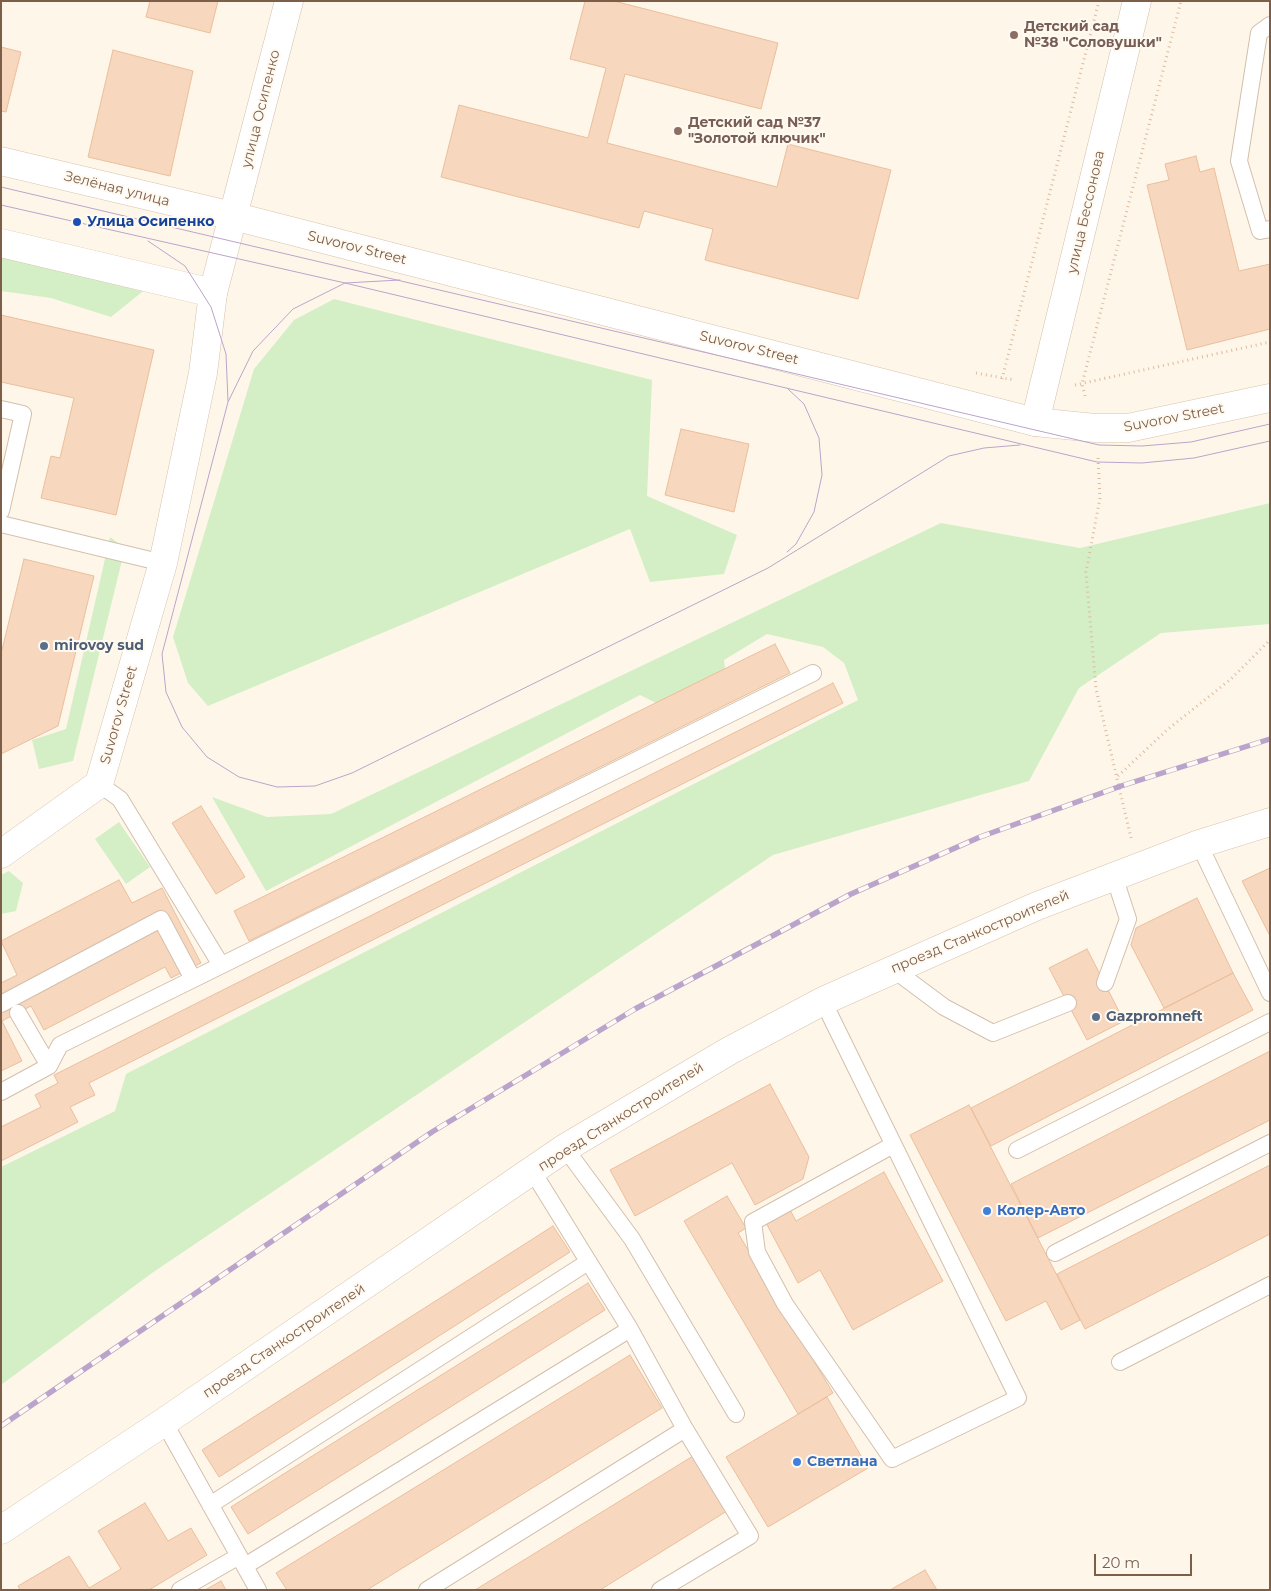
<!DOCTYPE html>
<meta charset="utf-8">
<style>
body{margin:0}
#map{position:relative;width:1271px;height:1591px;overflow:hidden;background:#fef7e9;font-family:Montserrat,sans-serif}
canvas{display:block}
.frame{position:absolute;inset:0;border:2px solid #7d5e49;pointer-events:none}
.scale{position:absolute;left:1094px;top:1554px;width:98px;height:22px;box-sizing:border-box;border:2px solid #7d5e49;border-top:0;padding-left:6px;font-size:15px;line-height:18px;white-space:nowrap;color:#7d5e49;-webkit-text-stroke:4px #fffaf1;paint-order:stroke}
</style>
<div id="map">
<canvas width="1271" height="1591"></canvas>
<div class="frame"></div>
<div class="scale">20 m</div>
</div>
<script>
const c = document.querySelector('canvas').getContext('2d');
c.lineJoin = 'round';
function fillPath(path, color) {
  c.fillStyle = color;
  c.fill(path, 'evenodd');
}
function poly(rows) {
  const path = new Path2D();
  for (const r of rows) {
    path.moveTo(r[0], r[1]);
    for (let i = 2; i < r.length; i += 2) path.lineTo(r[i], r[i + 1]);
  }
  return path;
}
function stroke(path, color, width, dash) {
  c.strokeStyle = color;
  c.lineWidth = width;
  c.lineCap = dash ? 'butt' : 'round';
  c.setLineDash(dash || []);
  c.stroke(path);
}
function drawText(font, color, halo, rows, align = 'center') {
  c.font = font + ' Montserrat,sans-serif';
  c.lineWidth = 4;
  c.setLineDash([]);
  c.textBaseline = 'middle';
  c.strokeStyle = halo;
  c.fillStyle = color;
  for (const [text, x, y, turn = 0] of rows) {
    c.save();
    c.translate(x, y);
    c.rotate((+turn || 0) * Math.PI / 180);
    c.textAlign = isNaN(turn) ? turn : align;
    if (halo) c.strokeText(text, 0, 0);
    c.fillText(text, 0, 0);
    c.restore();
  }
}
fillPath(poly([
 [1,249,152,284,111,317,51,298,1,291],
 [334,299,652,380,647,496,737,535,724,574,650,582,630,529,208,706,188,683,173,637,254,369,294,320],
 [1270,503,1270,624,1161,633,1079,688,1029,781,773,855,152,1273,1,1385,1,1167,115,1111,126,1074,858,700,844,663,823,647,767,634,724,660,727,685,672,711,640,695,266,891,212,797,267,817,331,814,941,523,1080,548],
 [110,537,125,548,73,761,39,769,32,740,66,729],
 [119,822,150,867,126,884,95,839],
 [9,871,23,883,16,911,1,914,1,875]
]), '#d4efc5');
const building = poly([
 [150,1,218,1,210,33,146,17,150,1],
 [585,1,614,1,778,43,761,109,625,74,607,143,777,187,788,144,891,170,858,299,705,260,713,229,644,211,639,228,441,177,459,105,588,138,606,68,570,59,585,1],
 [1,47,21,52,6,112,1,111,1,47],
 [113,50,193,71,170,176,88,157,113,50],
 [1196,156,1200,172,1214,168,1239,271,1270,264,1270,329,1187,350,1147,185,1169,180,1165,164,1196,156],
 [1,315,154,350,116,515,41,498,51,456,60,458,74,398,1,382,1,315],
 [681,429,749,444,734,512,665,495,681,429],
 [24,559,94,576,58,726,1,754,1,654,24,559],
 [775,644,790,673,249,941,234,911,775,644],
 [833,683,843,703,89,1083,95,1095,70,1107,78,1122,1,1161,1,1127,41,1107,35,1095,58,1083,54,1075,833,683],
 [201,806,245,877,216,894,172,823,201,806],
 [1270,868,1270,936,1242,881,1270,868],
 [119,880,132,903,162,888,201,963,171,978,165,967,44,1030,31,1006,2,1021,22,1061,1,1071,1,983,17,975,1,941,119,880],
 [1197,898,1233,973,1164,1008,1131,945,1136,928,1197,898],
 [1087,949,1124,1021,1087,1040,1049,968,1087,949],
 [1233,973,1253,1010,991,1146,971,1108,1233,973],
 [1270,1051,1270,1120,1038,1238,1011,1184,1270,1051],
 [770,1084,809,1157,803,1179,755,1205,732,1163,635,1216,610,1170,770,1084],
 [969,1105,1080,1320,1061,1330,1046,1301,1006,1321,910,1135,969,1105],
 [1270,1165,1270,1234,1085,1329,1057,1274,1270,1165],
 [884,1172,943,1281,853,1330,820,1270,798,1283,765,1221,789,1208,796,1221,884,1172],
 [727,1196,746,1228,738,1233,833,1393,798,1414,684,1221,727,1196],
 [553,1226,570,1252,219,1477,202,1450,553,1226],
 [588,1283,605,1310,248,1534,231,1507,588,1283],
 [630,1355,662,1408,367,1590,287,1590,276,1573,630,1355],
 [827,1397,868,1468,768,1527,726,1457,827,1397],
 [693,1456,727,1511,600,1590,475,1590,693,1456],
 [145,1503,168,1541,191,1528,207,1555,149,1590,20,1590,18,1586,69,1556,89,1588,121,1569,98,1531,145,1503],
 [925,1570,937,1590,890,1590,925,1570],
 [221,1581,226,1590,205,1590,221,1581]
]);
fillPath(building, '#f7d7bd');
stroke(building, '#ebbe9c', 1);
const lane = poly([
 [1270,25,1259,33,1239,161,1260,231,1270,229],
 [1,409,23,414,1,511],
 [1,524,163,563],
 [99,784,120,799,221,965],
 [1199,844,1270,993],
 [893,969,944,1007,993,1033,1068,1003],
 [1105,983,1128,919,1114,876],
 [823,1001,1018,1398,892,1459,785,1304,757,1252,753,1222,893,1145],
 [1,1004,161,919,193,979],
 [18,1013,49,1066],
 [1,1092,49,1066,60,1045,813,673],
 [565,1148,632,1239,736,1414],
 [1017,1150,1270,1022],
 [1055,1253,1270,1143],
 [1120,1362,1270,1285],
 [164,1422,258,1590],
 [210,1505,588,1262],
 [245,1566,630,1329],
 [180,1590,239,1556],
 [427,1590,685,1429,630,1329,533,1172],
 [660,1590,750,1536,685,1429]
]);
const street = poly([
 [233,216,289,1],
 [1035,422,1137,1],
 [1,854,99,784,163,563,203,373,213,293]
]);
const secondary = poly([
 [1,161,233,216,1035,422,1095,428,1128,428,1270,398],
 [1,243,213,293,233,216],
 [1,1530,164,1422,565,1148,729,1051,823,1001,1037,906,1199,844,1270,822]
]);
stroke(lane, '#d3bfac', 18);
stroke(street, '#d3bfac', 29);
stroke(secondary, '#d9c2ac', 29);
stroke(poly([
 [976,373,1014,380],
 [1002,379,1099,1],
 [1075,385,1270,342],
 [1085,396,1082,384,1181,1],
 [1098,458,1100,498,1086,572,1096,689,1131,838],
 [1118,776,1167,730,1231,679,1270,640]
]), '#ddba9f', 3, [1, 4]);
stroke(lane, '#fff', 16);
stroke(street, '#fff', 28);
stroke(secondary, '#fff', 28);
stroke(poly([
 [1,187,1099,445,1142,446,1191,442,1270,424],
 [1,205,345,283,1097,462,1142,463,1194,458,1270,441],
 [148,241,185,266,211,307,226,354,228,401],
 [400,280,345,283,293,309,253,351,228,402,162,654,166,692,182,727,207,757,239,777,277,787,315,786,352,773,768,568,949,456,984,448,1020,445],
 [787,552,796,544,814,512,822,475,819,438,804,404,788,389]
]), '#bba4cb', 1);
const rail = poly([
 [1,1426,432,1132,635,1009,851,894,980,837,1121,786,1270,739]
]);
stroke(rail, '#bba4cb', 5.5);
stroke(rail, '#fffaf1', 4, [11]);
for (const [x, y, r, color] of [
 [1014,35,5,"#8d6e63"],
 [678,131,5,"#8d6e63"],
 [77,222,5,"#1a4fb4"],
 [44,646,5,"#5c6f8a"],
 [1096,1017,5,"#5c6f8a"],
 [987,1211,5,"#3f7fe0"],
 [797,1462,5,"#3f7fe0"]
]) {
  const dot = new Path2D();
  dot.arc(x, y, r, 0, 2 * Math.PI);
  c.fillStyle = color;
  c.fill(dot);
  stroke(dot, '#fffaf1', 2);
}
drawText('bold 14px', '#785e54', '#fffaf1', [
 ["Детский сад",1024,27],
 ["№38 \"Соловушки\"",1024,43],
 ["Детский сад №37",688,123],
 ["\"Золотой ключик\"",688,139]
], 'left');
drawText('14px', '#7d5e49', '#fffaf1', [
 ["улица Осипенко",261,109,-76],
 ["Зелёная улица",117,189,14],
 ["улица Бессонова",1086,212,-77],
 ["Suvorov Street",357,248,14],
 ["Suvorov Street",749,348,14],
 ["Suvorov Street",1174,418,-11],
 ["Suvorov Street",119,715,-74],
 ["проезд Станкостроителей",980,932,-23],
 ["проезд Станкостроителей",621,1117,-32],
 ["проезд Станкостроителей",284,1341,-34]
]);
drawText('bold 14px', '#164399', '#fffaf1', [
 ["Улица Осипенко",87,222]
], 'left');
drawText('bold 14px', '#4e5e75', '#fffaf1', [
 ["mirovoy sud",54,646],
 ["Gazpromneft",1106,1017]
], 'left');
drawText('bold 14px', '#366cbe', '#fffaf1', [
 ["Колер-Авто",997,1211],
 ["Светлана",807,1462]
], 'left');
</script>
